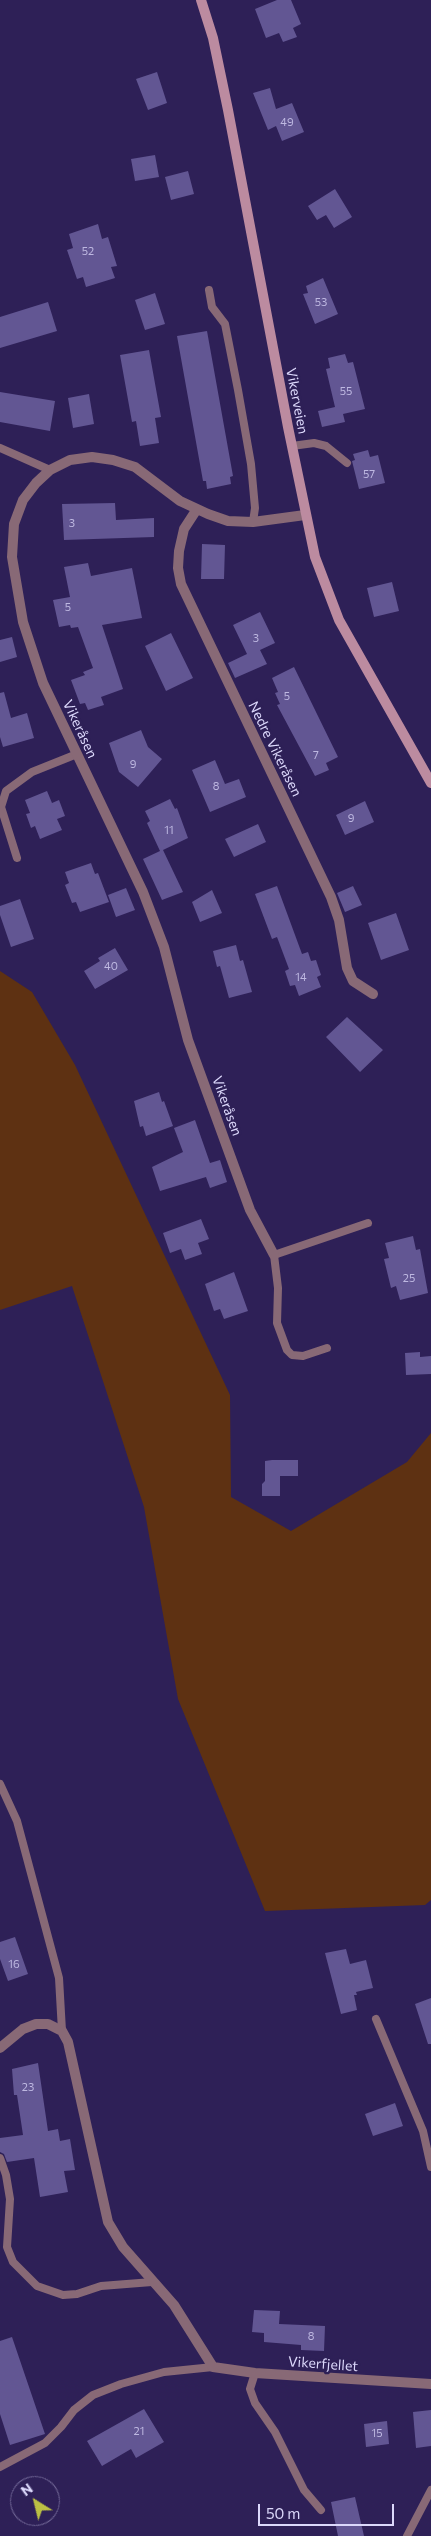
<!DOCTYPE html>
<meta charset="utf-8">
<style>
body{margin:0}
#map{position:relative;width:431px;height:2536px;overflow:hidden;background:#2e2057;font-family:Commissioner,sans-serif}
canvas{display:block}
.north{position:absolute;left:10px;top:2476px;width:50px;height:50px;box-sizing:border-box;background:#2e2057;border:1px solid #746a99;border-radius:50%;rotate:324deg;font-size:14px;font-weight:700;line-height:20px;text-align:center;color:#dcd8fb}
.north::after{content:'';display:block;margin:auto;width:18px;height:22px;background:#bbc044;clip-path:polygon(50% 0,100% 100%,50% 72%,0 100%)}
.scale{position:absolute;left:258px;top:2504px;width:136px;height:22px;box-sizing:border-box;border:2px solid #dcd8fb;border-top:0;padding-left:6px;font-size:15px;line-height:18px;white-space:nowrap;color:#dcd8fb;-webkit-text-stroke:4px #2e2057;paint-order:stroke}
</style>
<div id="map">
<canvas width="431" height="2536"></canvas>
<div class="north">N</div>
<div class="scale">50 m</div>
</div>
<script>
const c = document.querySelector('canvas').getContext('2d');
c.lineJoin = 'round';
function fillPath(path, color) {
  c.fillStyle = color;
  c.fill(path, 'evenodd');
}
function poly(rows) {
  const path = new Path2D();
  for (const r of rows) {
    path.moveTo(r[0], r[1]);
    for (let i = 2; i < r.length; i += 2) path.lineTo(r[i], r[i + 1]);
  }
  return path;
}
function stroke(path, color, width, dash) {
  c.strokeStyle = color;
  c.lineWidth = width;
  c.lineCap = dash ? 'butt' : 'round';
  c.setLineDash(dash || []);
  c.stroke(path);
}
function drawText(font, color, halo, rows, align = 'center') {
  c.font = font + ' Commissioner,sans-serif';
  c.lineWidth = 5;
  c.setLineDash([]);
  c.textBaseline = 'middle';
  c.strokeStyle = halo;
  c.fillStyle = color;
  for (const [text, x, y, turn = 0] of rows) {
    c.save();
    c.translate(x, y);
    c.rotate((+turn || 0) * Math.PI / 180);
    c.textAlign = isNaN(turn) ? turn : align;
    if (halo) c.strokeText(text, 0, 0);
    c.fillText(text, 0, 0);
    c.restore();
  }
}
fillPath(poly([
 [0,971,32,992,75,1065,230,1395,231,1497,291,1531,407,1462,431,1433,431,1900,425,1905,265,1911,178,1699,144,1507,72,1286,0,1310]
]), '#5e3112');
fillPath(poly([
 [277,0,291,0,301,24,293,28,297,37,283,42,279,33,266,38,255,9],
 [157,72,167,103,148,110,136,79],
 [270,88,276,109,292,103,304,132,282,141,276,126,268,130,253,93],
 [155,155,159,177,135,181,131,159],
 [188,171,194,194,171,200,165,177],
 [335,189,352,217,334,228,326,215,317,220,308,206],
 [98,224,102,239,108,237,117,266,111,267,115,278,86,287,83,277,77,279,67,250,73,248,69,234],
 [323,278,338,314,315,324,303,294,308,293,306,286],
 [155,293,165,324,145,330,135,300],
 [48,302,57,331,0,348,0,317],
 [207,331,233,476,230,477,231,484,207,489,206,481,203,481,177,336],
 [149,350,161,417,155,418,159,443,140,446,136,421,132,422,120,355],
 [345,354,348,363,353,362,365,409,343,414,345,422,322,427,318,411,335,407,326,369,330,368,328,358],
 [0,392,55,401,50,431,0,422],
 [89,394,94,424,73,428,68,398],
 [368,450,370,457,378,455,385,483,359,489,352,461,355,460,353,454],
 [115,503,116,520,154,518,154,537,64,540,62,504],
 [202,544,225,545,224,579,201,579],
 [88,563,91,576,132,568,142,618,102,625,123,689,101,697,104,705,88,710,85,703,80,704,71,680,85,675,83,672,93,668,78,627,71,628,70,625,59,627,53,600,70,597,64,567],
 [392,582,399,611,374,617,367,588],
 [260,612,275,643,260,650,267,664,235,678,228,663,247,654,233,625],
 [171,633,193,678,166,691,145,646],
 [12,637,17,657,0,662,0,640],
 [294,667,338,757,326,763,329,770,315,776,277,705,280,704,275,693,278,692,272,678],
 [4,692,11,718,27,713,34,738,3,747,0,737,0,693],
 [141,730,148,747,162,759,138,787,119,772,109,743],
 [215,760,225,784,239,779,246,797,210,812,192,770],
 [47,791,52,803,59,800,65,816,57,819,62,830,40,839,35,826,31,828,26,814,30,813,25,800],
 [170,799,175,809,177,808,188,838,163,850,183,892,162,900,143,859,160,851,147,823,150,821,145,811],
 [365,801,374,822,345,835,336,815],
 [258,824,266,842,234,857,225,839],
 [91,863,95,874,98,873,109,902,80,912,76,902,72,903,65,885,69,883,65,872],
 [277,886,302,954,308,952,311,961,316,960,321,975,317,977,321,987,299,996,295,985,290,986,285,971,289,969,277,937,272,939,255,894],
 [353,886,362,905,345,912,337,893],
 [126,888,135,910,116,917,108,895],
 [212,890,222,913,200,922,192,902],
 [20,899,34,939,11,947,0,915,0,906],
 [396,913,409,950,381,960,368,923],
 [236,945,240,961,243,960,252,992,229,998,220,966,217,967,213,951],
 [115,948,128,970,95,989,84,971,100,961,98,958],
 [347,1017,383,1050,360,1072,326,1037],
 [159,1092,162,1102,164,1101,173,1126,146,1136,143,1126,140,1127,134,1101],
 [195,1120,210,1163,220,1160,227,1182,210,1188,206,1177,160,1191,152,1167,183,1152,174,1128],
 [201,1219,209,1239,198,1243,202,1254,185,1260,181,1249,170,1253,163,1233],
 [413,1236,416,1250,420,1249,428,1293,400,1300,396,1286,391,1288,384,1259,389,1258,385,1243],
 [234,1272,248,1311,224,1319,220,1309,214,1311,205,1284],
 [420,1352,420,1357,431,1356,431,1374,406,1375,405,1353],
 [272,1460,298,1460,298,1476,280,1476,280,1496,262,1496,262,1484,265,1481,265,1461],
 [15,1937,28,1974,8,1981,0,1959,0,1942],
 [346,1949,350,1964,366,1960,373,1988,356,1992,357,1995,354,1995,357,2010,341,2014,325,1953],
 [431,1998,431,2044,428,2044,415,2004],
 [38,2063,48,2131,58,2129,60,2141,70,2139,75,2170,64,2171,68,2192,40,2197,34,2158,7,2162,4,2154,0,2152,0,2138,23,2135,17,2095,14,2095,12,2069],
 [395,2103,403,2126,373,2136,365,2114],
 [254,2310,280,2311,279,2324,325,2326,324,2351,301,2350,301,2345,264,2342,264,2333,252,2332],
 [12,2337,45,2434,10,2445,0,2414,0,2341],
 [144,2409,164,2442,136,2458,131,2449,102,2466,87,2441],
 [431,2410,431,2446,416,2448,413,2412],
 [387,2421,389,2444,366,2447,364,2424],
 [355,2497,364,2536,338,2536,331,2502]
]), '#625693');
stroke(poly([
 [209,290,212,307,225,324,238,390,251,464,255,508,253,522],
 [292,446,314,443,326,446,347,463],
 [0,448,50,470],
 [17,858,1,807,6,791,32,772,77,754],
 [327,1348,303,1356,292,1355,287,1350,277,1323,278,1288,274,1255,368,1223],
 [0,1784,17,1821,59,1978,62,2031],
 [376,2019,423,2131,431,2167],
 [0,2158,6,2175,10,2199,7,2247,13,2262,37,2286,63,2295,77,2294,101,2286,152,2282],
 [255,2373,250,2389,255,2403,275,2432,304,2490,321,2510],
 [0,2467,45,2443,61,2427,74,2410,93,2395,121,2384,164,2372,213,2367],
 [407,2536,431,2490]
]), '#886976', 8);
stroke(poly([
 [197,509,184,529,179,551,178,568,181,584,331,897,339,920,347,968,353,981,373,994],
 [274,1255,250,1210,188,1040,164,947,143,892,43,683,23,622,12,557,14,524,23,500,36,483,50,470,70,460,92,457,113,460,135,467,180,501,208,514,228,521,253,522,305,515],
 [0,2048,23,2029,36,2024,48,2024,62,2031,68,2042,108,2222,123,2247,174,2305,213,2367,255,2373,431,2384]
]), '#886976', 10);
stroke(poly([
 [201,0,213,38,228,110,288,427,315,557,339,620,431,783]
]), '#bc8ba0', 10);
drawText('11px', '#beb8e1', null, [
 ["49",287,122],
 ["52",88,251],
 ["53",321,302],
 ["55",346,391],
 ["57",369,474],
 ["3",72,523],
 ["5",68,607],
 ["3",256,638],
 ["5",287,696],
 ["7",316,755],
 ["9",133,764],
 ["8",216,786],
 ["9",351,818],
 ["11",169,830],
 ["40",111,966],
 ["14",301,977],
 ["25",409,1278],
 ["16",14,1964],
 ["23",28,2087],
 ["8",311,2336],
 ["21",139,2431],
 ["15",377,2433]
]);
drawText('14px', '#dcd8fb', '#2e2057', [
 ["Vikerveien",297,401,79],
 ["Vikeråsen",80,729,65],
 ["Nedre Vikeråsen",275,749,64],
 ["Vikeråsen",227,1106,70],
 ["Vikerfjellet",323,2364,4]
]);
</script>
